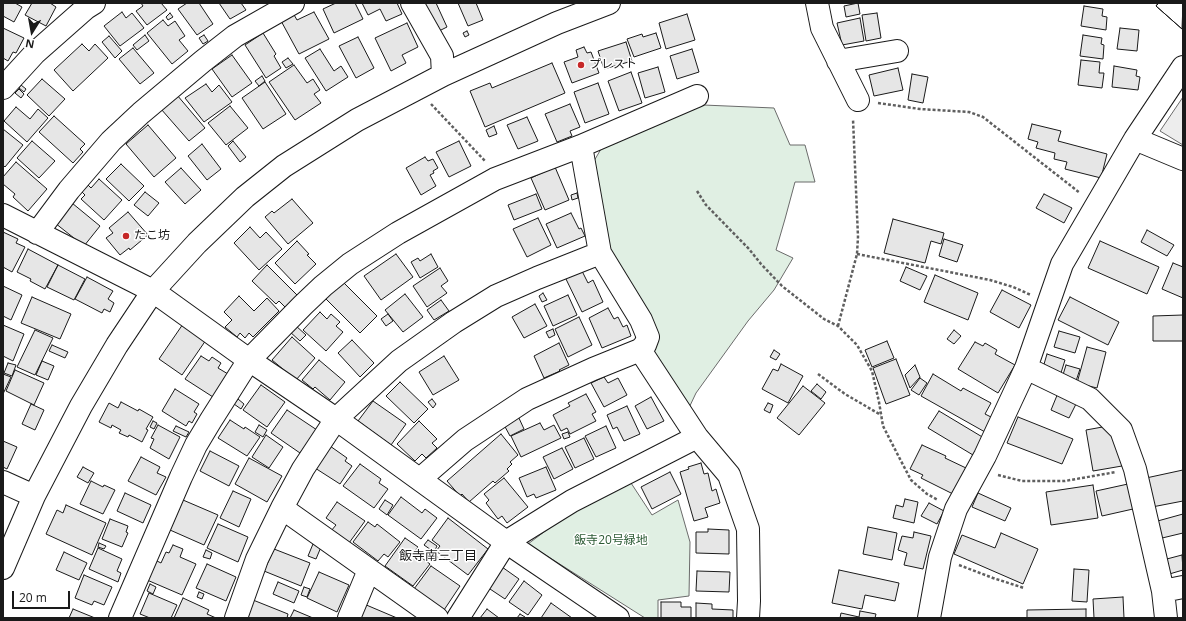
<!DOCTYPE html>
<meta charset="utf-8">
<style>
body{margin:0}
#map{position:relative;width:1186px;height:621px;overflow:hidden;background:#fff;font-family:"Open Sans",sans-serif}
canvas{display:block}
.frame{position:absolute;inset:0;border:4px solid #1a1a1a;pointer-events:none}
.north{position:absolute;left:12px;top:12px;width:40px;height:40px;-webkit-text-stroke:3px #fff;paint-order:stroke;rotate:191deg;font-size:11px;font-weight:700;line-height:16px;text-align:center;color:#1a1a1a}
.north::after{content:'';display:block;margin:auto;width:14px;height:18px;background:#1a1a1a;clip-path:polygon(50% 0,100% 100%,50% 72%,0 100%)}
.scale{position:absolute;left:12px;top:591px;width:58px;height:18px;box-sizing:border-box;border:2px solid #1a1a1a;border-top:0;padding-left:5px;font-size:12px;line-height:14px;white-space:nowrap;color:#1a1a1a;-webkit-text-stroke:3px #fff;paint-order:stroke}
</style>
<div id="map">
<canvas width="1186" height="621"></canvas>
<div class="frame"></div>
<div class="north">N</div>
<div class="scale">20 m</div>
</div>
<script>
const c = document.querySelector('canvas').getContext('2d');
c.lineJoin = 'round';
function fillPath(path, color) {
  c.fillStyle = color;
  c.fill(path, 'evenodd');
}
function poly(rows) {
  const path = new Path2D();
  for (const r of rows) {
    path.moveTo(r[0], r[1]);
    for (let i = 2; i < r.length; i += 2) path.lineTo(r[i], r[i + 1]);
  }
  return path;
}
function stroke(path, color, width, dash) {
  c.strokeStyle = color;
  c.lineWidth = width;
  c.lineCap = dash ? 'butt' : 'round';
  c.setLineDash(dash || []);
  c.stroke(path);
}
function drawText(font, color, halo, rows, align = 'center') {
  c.font = font + ' "Open Sans","Noto Sans JP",sans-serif';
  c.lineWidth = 3;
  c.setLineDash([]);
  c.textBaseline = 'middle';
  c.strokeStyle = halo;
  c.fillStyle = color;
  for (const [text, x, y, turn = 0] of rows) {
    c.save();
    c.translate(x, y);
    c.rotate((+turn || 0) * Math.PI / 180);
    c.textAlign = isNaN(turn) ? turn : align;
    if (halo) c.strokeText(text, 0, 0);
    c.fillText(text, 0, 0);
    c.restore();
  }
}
const green = poly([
 [703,105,774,108,790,145,805,145,815,182,795,182,785,219,776,250,793,258,774,290,748,321,696,393,687,412,652,355,610,256,594,161,601,149,703,105],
 [631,483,652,515,678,500,690,542,689,596,658,600,658,618,645,618,528,544,585,501,631,483]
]);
fillPath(green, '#e0efe3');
stroke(green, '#6a6a6a', 1);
const parking = poly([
 [1183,97,1183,145,1160,131,1183,97]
]);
fillPath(parking, '#ededed');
stroke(parking, '#6a6a6a', 1);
const building = poly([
 [3,3,15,3,22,7,14,22,3,16,3,3],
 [32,3,50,3,56,7,46,26,25,15,32,3],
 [141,3,161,3,167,10,147,25,136,11,143,6,141,3],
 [187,3,199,3,213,24,197,35,178,9,187,3],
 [219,3,241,3,246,10,230,19,219,3],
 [336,3,355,3,363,19,334,33,323,9,336,3],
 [362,3,397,3,402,14,386,21,380,9,368,15,362,3],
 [416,3,436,3,447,27,431,35,416,3],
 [458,3,476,3,483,20,468,26,458,3],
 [858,3,860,14,846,17,844,6,858,3],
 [1158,3,1183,3,1182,29,1156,6,1158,3],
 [1159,3,1183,3,1183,27,1182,29,1156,6,1159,3],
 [1084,6,1103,9,1102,16,1107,17,1106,30,1081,26,1084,6],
 [122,12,126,18,132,13,144,28,120,46,104,26,122,12],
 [314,12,329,39,299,54,280,19,293,13,297,20,314,12],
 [170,13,173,17,168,20,166,17,170,13],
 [877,13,881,38,866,41,862,15,877,13],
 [687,14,695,40,666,49,659,23,687,14],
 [860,18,864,41,842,45,837,23,860,18],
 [163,20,168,26,175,21,185,36,179,40,188,51,172,64,147,33,163,20],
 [407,23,418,47,402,55,406,63,391,71,375,38,407,23],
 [3,28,24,38,16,53,13,52,8,61,3,58,3,28],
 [1120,28,1139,30,1137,51,1117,49,1120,28],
 [467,31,469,35,465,37,463,33,467,31],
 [263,33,276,54,274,56,281,68,266,78,245,45,263,33],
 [656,33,661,48,634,57,627,39,642,34,643,37,656,33],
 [145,35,149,41,137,50,133,45,145,35],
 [204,35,208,41,203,44,199,38,204,35],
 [1083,35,1102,38,1101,44,1104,45,1103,59,1080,56,1083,35],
 [109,36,122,51,115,58,102,42,109,36],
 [358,37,374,68,356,78,339,46,358,37],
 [626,42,632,61,604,69,598,51,626,42],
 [82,44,89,51,95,44,108,58,73,91,54,70,82,44],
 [584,47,587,53,591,52,599,73,572,83,564,62,578,57,576,50,584,47],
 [133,48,154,73,140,84,119,59,133,48],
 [320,49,334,71,341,66,348,77,326,91,305,58,320,49],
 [692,49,699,72,677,79,670,56,692,49],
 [232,55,252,83,232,97,212,69,232,55],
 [288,58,293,64,286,68,282,62,288,58],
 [1081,60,1100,62,1099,73,1104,73,1102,88,1078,85,1081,60],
 [552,63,565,93,485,127,470,91,490,83,492,88,552,63],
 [294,65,307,83,313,79,320,90,314,94,321,103,295,120,269,82,294,65],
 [1114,66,1137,70,1136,76,1140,77,1138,90,1112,87,1114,66],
 [658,67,665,92,645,98,638,73,658,67],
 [898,68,903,90,874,96,869,75,898,68],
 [631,72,642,103,619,111,608,81,631,72],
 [912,74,928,77,923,103,908,100,912,74],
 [262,76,265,81,259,86,255,81,262,76],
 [42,79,65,99,49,116,27,95,42,79],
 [265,82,286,114,263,129,242,98,265,82],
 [598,83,609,114,585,123,574,92,598,83],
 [206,84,212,92,219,85,232,102,204,122,185,98,206,84],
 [21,85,26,89,24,92,19,88,21,85],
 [19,89,24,94,21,98,15,93,19,89],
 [177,95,205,128,189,141,161,109,177,95],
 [570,104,580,127,570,131,572,136,557,142,545,114,570,104],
 [230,106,248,128,226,145,208,123,230,106],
 [16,107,30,119,38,109,48,118,27,142,4,121,16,107],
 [54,116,85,144,80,149,83,152,73,163,39,132,54,116],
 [527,117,538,141,518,149,507,125,527,117],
 [1032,124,1061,131,1058,141,1107,154,1101,178,1065,169,1067,162,1054,159,1055,153,1036,148,1038,142,1028,139,1032,124],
 [148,125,176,158,154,177,126,144,148,125],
 [494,126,497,134,489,137,486,130,494,126],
 [3,129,23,145,5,167,3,165,3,129],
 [32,141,55,161,39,178,17,158,32,141],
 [233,141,246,157,240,162,228,146,233,141],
 [459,141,471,166,449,177,436,152,459,141],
 [202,144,221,169,207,180,188,156,202,144],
 [425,157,428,161,433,159,438,168,433,171,434,173,430,175,436,186,421,195,406,168,425,157],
 [16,162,47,189,28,211,13,197,15,194,3,184,3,177,16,162],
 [121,164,144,186,129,201,106,179,121,164],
 [555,167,569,200,545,210,531,178,555,167],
 [181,168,201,190,185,204,165,182,181,168],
 [99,179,122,200,104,220,81,199,85,195,82,192,88,185,91,188,99,179],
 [145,192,159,203,148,216,134,205,145,192],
 [577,193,578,198,572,200,571,195,577,193],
 [536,194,542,209,514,220,508,205,536,194],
 [1044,194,1072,208,1064,223,1036,208,1044,194],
 [292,199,313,223,288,244,265,217,272,211,274,213,292,199],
 [72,203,100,226,84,246,55,223,72,203],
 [128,212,148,235,130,250,129,248,120,255,106,238,113,233,109,228,128,212],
 [571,213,579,229,581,228,585,236,557,248,546,224,571,213],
 [538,218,551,245,527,257,513,229,538,218],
 [893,219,944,233,941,244,931,241,925,263,884,253,893,219],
 [250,227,260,238,266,232,282,249,259,270,234,243,250,227],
 [1147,230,1174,245,1167,256,1141,242,1147,230],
 [3,232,18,239,16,243,25,247,12,272,3,267,3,232],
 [944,239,963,245,957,262,939,256,944,239],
 [297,241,309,254,307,255,316,264,295,284,275,263,297,241],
 [1100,241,1159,267,1147,294,1088,268,1100,241],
 [28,249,58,265,45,289,30,281,31,279,17,272,28,249],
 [396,254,413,277,381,300,364,276,396,254],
 [431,254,438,267,420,278,411,262,418,258,420,261,431,254],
 [1173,263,1183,267,1183,298,1162,289,1173,263],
 [58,265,85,279,74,300,47,287,58,265],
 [267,265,297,295,285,307,279,301,276,304,252,281,267,265],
 [906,267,927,276,920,290,900,281,906,267],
 [440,268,448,281,441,286,447,293,427,307,413,286,440,268],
 [581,269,588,283,593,280,603,302,582,312,565,277,581,269],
 [935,275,978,293,968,320,924,302,935,275],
 [87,277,113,291,108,299,114,303,110,312,104,309,102,313,75,299,87,277],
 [341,280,377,316,360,333,324,297,341,280],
 [3,286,22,295,11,320,3,316,3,286],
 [1002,290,1031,305,1019,328,990,312,1002,290],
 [543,293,547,300,542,302,539,296,543,293],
 [405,294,423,317,403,332,385,310,405,294],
 [568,295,577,315,553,326,544,306,568,295],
 [239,296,254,311,267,298,279,311,253,337,249,333,245,338,240,333,237,337,225,327,232,320,224,312,239,296],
 [32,297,71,314,60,339,21,323,32,297],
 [1070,297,1119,322,1108,345,1058,320,1070,297],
 [441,300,449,311,434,320,427,310,441,300],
 [535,304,547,326,524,338,512,317,535,304],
 [608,308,614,319,618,317,623,327,627,325,631,336,602,348,589,318,608,308],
 [320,312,327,319,331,314,340,322,336,326,343,332,326,351,303,330,320,312],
 [388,314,393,321,386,326,381,319,388,314],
 [1183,315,1183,341,1153,341,1153,316,1183,315],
 [579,317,592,345,568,357,555,329,579,317],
 [183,324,206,340,182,375,159,359,183,324],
 [3,325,24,334,13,361,3,356,3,325],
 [295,325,306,335,300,341,289,331,295,325],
 [553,329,555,335,549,338,546,332,553,329],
 [35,330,53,338,35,375,17,367,35,330],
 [954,330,961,336,954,344,947,339,954,330],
 [1059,331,1080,337,1075,353,1054,347,1059,331],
 [292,337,315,358,296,380,272,360,292,337],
 [352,340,374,363,360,377,338,353,352,340],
 [887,341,894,358,872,367,865,350,887,341],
 [975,342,983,346,985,343,997,350,995,354,1015,365,998,393,958,369,975,342],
 [559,343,569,365,559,370,560,371,544,378,534,356,559,343],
 [52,345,68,352,65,358,49,351,52,345],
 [1087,347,1106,352,1097,388,1077,383,1087,347],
 [774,350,780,354,776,360,770,357,774,350],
 [1047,354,1065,360,1060,376,1042,371,1047,354],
 [201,356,209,361,212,357,221,363,218,368,228,374,213,397,185,379,201,356],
 [444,356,459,380,433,395,419,372,444,356],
 [896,359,910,395,886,404,873,368,896,359],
 [319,360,345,382,330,400,315,387,313,389,302,380,319,360],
 [42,361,54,366,48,380,36,375,42,361],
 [8,363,16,365,12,376,4,373,8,363],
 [781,364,803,376,788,403,762,389,773,369,778,371,781,364],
 [915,365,920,377,910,388,905,375,915,365],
 [1066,365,1080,369,1076,381,1062,378,1066,365],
 [15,370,44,383,34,405,6,391,15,370],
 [3,374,11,377,3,394,3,374],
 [933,374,961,391,963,388,991,403,985,414,993,418,985,432,921,396,933,374],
 [604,377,608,383,618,378,627,395,604,407,591,383,604,377],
 [920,378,927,383,919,395,911,390,920,378],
 [400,382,428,409,414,423,386,396,400,382],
 [817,384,826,392,821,399,811,391,817,384],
 [261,385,285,402,267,427,243,410,261,385],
 [803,386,825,403,799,435,777,418,803,386],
 [175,389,199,404,194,412,197,414,192,423,189,421,186,426,162,411,175,389],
 [1058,393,1077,402,1069,418,1051,410,1058,393],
 [586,394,596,412,592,414,596,421,570,434,567,428,561,431,553,415,570,406,568,403,586,394],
 [651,397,664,421,647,429,635,406,651,397],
 [238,399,244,404,241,409,234,404,238,399],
 [432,399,436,404,433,408,428,402,432,399],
 [373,401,406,424,391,445,358,421,373,401],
 [121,402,138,411,139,409,153,417,146,429,148,430,142,442,129,435,128,437,119,433,121,430,112,425,111,428,99,422,109,403,118,408,121,402],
 [768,403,773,405,770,413,764,410,768,403],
 [31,404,44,410,35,430,22,424,31,404],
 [627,406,640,434,624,441,617,427,613,429,607,415,627,406],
 [287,410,317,430,300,453,271,433,287,410],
 [939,411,984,438,973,455,928,428,939,411],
 [518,416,524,429,510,436,503,423,518,416],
 [1018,417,1073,439,1062,464,1007,443,1018,417],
 [230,420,244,429,245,427,260,437,247,456,218,438,230,420],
 [153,421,157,423,154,429,150,427,153,421],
 [419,421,437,439,432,443,437,448,426,458,422,454,415,461,397,444,419,421],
 [540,423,544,430,554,425,561,438,521,457,511,436,540,423],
 [158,425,180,437,169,459,150,448,154,439,151,438,158,425],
 [259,425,267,430,263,437,255,432,259,425],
 [176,426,189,432,186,437,173,431,176,426],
 [606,426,616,448,596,457,585,436,606,426],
 [1108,426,1110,434,1116,433,1122,466,1093,471,1086,430,1108,426],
 [568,432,570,437,564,439,562,434,568,432],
 [501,434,518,455,510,462,512,464,507,469,509,471,495,483,493,481,469,502,462,494,460,496,447,481,501,434],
 [266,435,283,447,269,468,252,457,266,435],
 [584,438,594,459,575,468,565,447,584,438],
 [3,441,17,447,7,469,3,467,3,441],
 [922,445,946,456,945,458,966,468,953,494,921,478,923,475,910,469,922,445],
 [330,446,347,458,345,461,352,466,340,484,315,468,330,446],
 [562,448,573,469,554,479,543,457,562,448],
 [210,451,239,466,229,486,200,471,210,451],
 [141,457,160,467,157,473,166,477,156,495,128,481,141,457],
 [249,458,282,476,267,502,235,484,249,458],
 [701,463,704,474,708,473,712,491,716,489,720,503,705,508,708,517,694,521,680,472,689,469,688,467,701,463],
 [360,464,381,479,379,483,388,489,374,508,343,486,360,464],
 [83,467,94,473,88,483,77,477,83,467],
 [546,467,556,490,536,498,534,494,527,497,519,478,546,467],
 [1183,470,1183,501,1152,507,1146,478,1183,470],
 [670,472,681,494,652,509,641,487,670,472],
 [504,478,528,507,507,523,502,516,498,519,486,503,489,500,484,494,504,478],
 [91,481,103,487,104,485,115,490,103,514,80,504,91,481],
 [1128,484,1133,509,1102,516,1096,491,1128,484],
 [1093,485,1098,518,1051,525,1046,492,1093,485],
 [233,491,251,499,239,527,220,518,233,491],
 [125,493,151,505,143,523,117,511,125,493],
 [978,493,1011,508,1005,521,972,507,978,493],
 [401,497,422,513,425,509,437,518,421,539,388,515,401,497],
 [905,499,918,502,914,523,893,518,896,505,903,507,905,499],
 [183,500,218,515,204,545,170,530,183,500],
 [385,500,393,505,387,515,379,509,385,500],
 [337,502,365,521,349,543,331,531,336,525,326,518,337,502],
 [929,503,944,511,937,524,921,516,929,503],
 [66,505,106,523,92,555,46,534,57,510,63,513,66,505],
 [1183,514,1183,533,1158,539,1154,522,1183,514],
 [448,518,488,549,468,575,436,551,440,546,432,540,448,518],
 [110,519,128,526,126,532,128,533,122,547,102,539,110,519],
 [368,522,375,527,377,524,400,542,388,557,384,554,378,561,353,542,368,522],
 [218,524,248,537,238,562,207,548,218,524],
 [868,527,897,533,892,560,863,554,868,527],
 [708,529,729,530,729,554,696,553,696,532,708,532,708,529],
 [914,532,931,536,923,569,904,565,907,553,898,550,902,536,913,538,914,532],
 [1001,533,1038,549,1023,584,954,554,962,535,995,548,1001,533],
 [405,538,418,547,414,552,430,564,413,586,385,566,405,538],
 [428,540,437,546,434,552,424,545,428,540],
 [99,543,106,546,104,549,98,547,99,543],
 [313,544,321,547,316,559,308,556,313,544],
 [173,545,183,549,180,557,196,564,182,595,147,580,155,560,161,563,166,552,169,553,173,545],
 [98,548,122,559,117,571,121,573,118,582,89,569,98,548],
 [274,549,310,563,301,586,264,571,274,549],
 [206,550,212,553,210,559,203,557,206,550],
 [64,552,87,563,79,580,56,570,64,552],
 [434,554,438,557,435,561,430,559,434,554],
 [1182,555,1183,570,1166,575,1163,560,1182,555],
 [207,564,236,577,226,601,196,588,207,564],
 [431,566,460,586,444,610,414,589,431,566],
 [502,567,519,579,505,599,487,587,502,567],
 [1074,569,1089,570,1087,602,1072,601,1074,569],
 [839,570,899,583,895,601,865,595,862,609,832,603,839,570],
 [697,571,730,572,729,592,696,591,697,571],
 [319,572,349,585,337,612,307,598,319,572],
 [84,575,112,587,104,605,94,601,92,605,75,598,84,575],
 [524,581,542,595,528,615,509,602,524,581],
 [278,582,299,591,294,603,273,594,278,582],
 [150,584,156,587,153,594,147,591,150,584],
 [304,587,310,589,307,597,301,595,304,587],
 [199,592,204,594,202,599,197,597,199,592],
 [149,593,177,605,171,618,150,618,140,614,149,593],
 [1123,597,1124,618,1094,618,1093,599,1123,597],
 [183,598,209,610,207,614,216,618,174,618,183,598],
 [253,600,288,614,287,618,245,618,253,600],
 [661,602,681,602,681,607,691,607,691,618,661,618,661,602],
 [551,603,572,618,541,618,551,603],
 [696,603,712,604,712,609,733,610,733,618,696,618,696,603],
 [364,604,397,618,358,618,364,604],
 [73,609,95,618,69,618,73,609],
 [487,609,499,618,480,618,487,609],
 [1086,609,1086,618,1027,618,1027,610,1086,609],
 [294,610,313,618,290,618,294,610],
 [860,611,876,614,875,618,840,618,841,613,859,617,860,611],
 [520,614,525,617,524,618,517,618,520,614]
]);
fillPath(building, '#e6e6e6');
stroke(building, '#1a1a1a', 1);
const minor = poly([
 [412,3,442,56,443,75],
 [817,3,822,28,858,100],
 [838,61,897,51],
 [3,88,35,53,86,8,94,3],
 [1135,139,1183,159],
 [581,146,600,253,641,320,648,337,645,345,640,350,697,437,729,475,748,529,749,601,748,618],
 [3,215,153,291,249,360,336,419,506,542,618,618],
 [37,233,69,190,111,141,141,113,203,61,235,36,293,3],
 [1026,368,1090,399,1121,430,1135,469,1163,591,1166,618],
 [420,479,465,440,527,399,593,369,640,350],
 [3,482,34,496],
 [282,508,437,618],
 [3,568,34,496,81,406,117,345,153,291,197,243,245,197,284,166,357,120,443,75,557,23,609,3],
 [1163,591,1183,587],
 [120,618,181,477,196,445,211,420,249,360,303,305,323,286,350,264,398,233,495,179,581,146,697,96],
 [236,618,257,559,282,508,303,469,336,419,399,361,454,322,496,296,537,278,600,253],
 [349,618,369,570],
 [458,618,506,542,572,501,697,437],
 [929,618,940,557,956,509,985,456,1026,368,1062,264,1135,139,1183,67]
]);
stroke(minor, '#1a1a1a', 24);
stroke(poly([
 [878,103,920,109,969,112,983,117,1080,193],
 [431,104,485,161],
 [697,191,706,205,749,249,761,264,782,286,824,319,838,326,857,345,872,371,879,402,883,426,901,461,911,480,927,494,938,500],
 [857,254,990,280,1013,287,1031,295],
 [838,326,857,254,858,237,853,119],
 [818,374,845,394,881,415],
 [998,475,1022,481,1065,481,1116,472],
 [959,565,993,578,1024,588]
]), '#5f5f5f', 2.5, [3, 2]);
stroke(minor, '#fff', 22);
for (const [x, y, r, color] of [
 [581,65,4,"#c62828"],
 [126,236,4,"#c62828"]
]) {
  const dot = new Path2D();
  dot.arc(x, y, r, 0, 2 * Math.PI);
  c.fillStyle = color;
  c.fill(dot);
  stroke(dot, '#fff', 1.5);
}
drawText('12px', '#1a1a1a', '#fff', [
 ["プレスト",589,65],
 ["たこ坊",134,236]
], 'left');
drawText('12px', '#2b5a34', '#fff', [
 ["飯寺20号緑地",611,541]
]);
drawText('13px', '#1a1a1a', '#fff', [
 ["飯寺南三丁目",438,556]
]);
</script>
